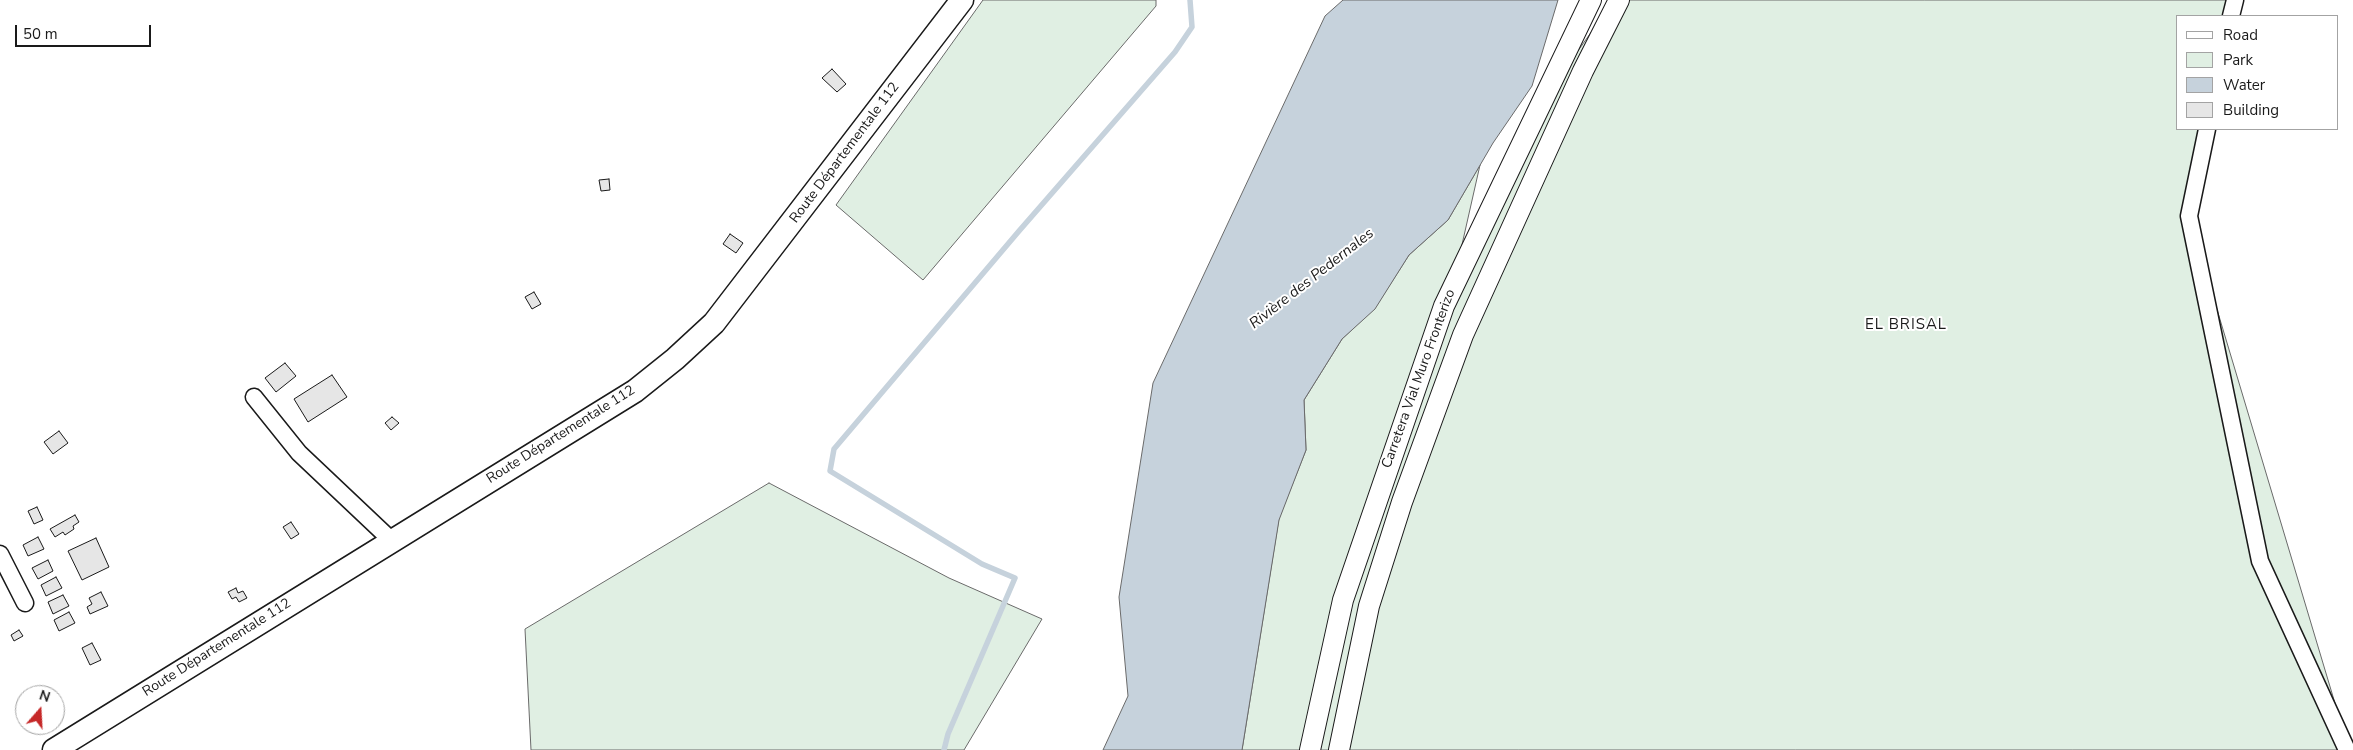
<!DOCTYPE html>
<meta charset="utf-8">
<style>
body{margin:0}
#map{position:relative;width:2353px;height:750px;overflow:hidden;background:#fff;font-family:"Nunito Sans",sans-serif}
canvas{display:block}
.legend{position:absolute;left:2176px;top:15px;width:162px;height:115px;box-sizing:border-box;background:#fff;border:1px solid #a3a3a3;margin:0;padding:6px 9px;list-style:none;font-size:15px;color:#1a1a1a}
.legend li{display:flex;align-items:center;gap:10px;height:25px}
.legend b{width:25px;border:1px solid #a3a3a3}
.north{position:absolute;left:15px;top:685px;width:50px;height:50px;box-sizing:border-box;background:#fff;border:1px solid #a3a3a3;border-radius:50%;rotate:19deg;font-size:14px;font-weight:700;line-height:20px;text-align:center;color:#1a1a1a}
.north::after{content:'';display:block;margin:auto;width:18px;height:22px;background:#c62828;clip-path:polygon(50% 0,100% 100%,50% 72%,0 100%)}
.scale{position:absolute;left:15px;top:25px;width:136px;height:22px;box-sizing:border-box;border:2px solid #1a1a1a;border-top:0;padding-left:6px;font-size:15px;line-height:18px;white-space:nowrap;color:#1a1a1a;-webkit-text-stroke:4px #fff;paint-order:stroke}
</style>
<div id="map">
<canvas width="2353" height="750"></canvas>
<ul class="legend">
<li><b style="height:6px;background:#fff"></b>Road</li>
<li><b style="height:14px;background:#e0efe3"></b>Park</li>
<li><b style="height:14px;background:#c6d2dc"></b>Water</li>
<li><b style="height:14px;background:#e6e6e6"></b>Building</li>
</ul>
<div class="north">N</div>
<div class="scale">50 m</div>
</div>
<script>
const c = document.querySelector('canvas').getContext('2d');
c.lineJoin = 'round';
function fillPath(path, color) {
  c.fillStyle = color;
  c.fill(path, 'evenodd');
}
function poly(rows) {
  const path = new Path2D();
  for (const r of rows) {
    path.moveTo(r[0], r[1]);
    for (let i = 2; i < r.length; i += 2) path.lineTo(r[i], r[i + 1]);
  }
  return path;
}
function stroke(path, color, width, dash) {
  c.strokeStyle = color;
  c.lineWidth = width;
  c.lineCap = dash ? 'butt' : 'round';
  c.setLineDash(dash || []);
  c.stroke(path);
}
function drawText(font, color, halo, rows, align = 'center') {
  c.font = font + ' "Nunito Sans",sans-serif';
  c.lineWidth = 4;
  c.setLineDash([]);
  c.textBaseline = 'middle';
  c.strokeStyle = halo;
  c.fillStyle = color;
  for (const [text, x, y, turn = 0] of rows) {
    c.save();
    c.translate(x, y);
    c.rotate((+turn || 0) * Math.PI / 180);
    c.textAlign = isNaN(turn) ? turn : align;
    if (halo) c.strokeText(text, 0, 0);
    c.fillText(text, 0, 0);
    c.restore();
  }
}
const green = poly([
 [983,0,1156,0,1156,6,923,280,836,205,983,0],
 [1614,0,2235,0,2231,16,2177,16,2177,129,2207,129,2189,216,2349,750,1242,750,1279,518,1306,450,1304,400,1342,339,1375,308,1409,255,1448,220,1480,165,1461,249,1536,110,1614,0],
 [769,483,949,578,1042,619,964,750,531,750,525,629,769,483]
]);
fillPath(green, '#e0efe3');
stroke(green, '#6a6a6a', 1);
const water = poly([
 [1343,0,1558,0,1532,86,1493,143,1448,220,1409,255,1375,309,1342,339,1304,400,1306,450,1279,520,1242,750,1103,750,1128,696,1119,597,1153,383,1325,16,1343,0]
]);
fillPath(water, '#c6d2dc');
stroke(water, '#6a6a6a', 1);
stroke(poly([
 [944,750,948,734,1015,578,982,564,830,471,834,449,1019,231,1175,52,1192,27,1190,0]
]), '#c6d2dc', 5.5);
const building = poly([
 [832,69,846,84,837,92,822,78,832,69],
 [609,179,610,190,601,191,599,180,609,179],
 [730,234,743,243,736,253,723,244,730,234],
 [534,292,541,304,532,309,525,297,534,292],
 [285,363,296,376,276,392,265,378,285,363],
 [332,375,347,397,308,422,294,399,332,375],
 [392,417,399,423,391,430,385,423,392,417],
 [59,431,68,443,53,454,44,442,59,431],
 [37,507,43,520,34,524,28,511,37,507],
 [75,515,79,522,73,526,74,529,65,535,63,532,55,537,50,529,75,515],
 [291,522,299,534,291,539,283,527,291,522],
 [38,537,44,549,28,556,23,545,38,537],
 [96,538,109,567,82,580,68,551,96,538],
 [48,560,53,571,38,579,32,568,48,560],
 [56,577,62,588,46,596,41,585,56,577],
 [236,588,238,593,243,591,247,598,239,602,236,597,232,599,228,592,236,588],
 [101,592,108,606,90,614,87,607,92,604,89,598,101,592],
 [63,595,69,606,53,614,48,602,63,595],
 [69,612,75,623,59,631,54,620,69,612],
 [19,630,23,636,14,641,11,635,19,630],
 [92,643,101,660,90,665,82,648,92,643]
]);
fillPath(building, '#e6e6e6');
stroke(building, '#1a1a1a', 1);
const minor = poly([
 [2231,16,2235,0],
 [2207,129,2189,216,2260,561,2347,750],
 [254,397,299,453,391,540],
 [0,554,25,603]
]);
const tertiary = poly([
 [1310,750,1343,600,1444,306,1591,0],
 [1339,750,1369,606,1402,502,1463,335,1583,71,1619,0]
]);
const secondary = poly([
 [54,750,635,391,675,359,714,323,962,0]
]);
stroke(minor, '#1a1a1a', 19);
stroke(tertiary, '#1a1a1a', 22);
stroke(secondary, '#1a1a1a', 25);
stroke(minor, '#fff', 16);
stroke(tertiary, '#fff', 20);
stroke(secondary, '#fff', 22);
drawText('14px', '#1a1a1a', '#fff', [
 ["Route Départementale 112",845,153,-53],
 ["Carretera Vial Muro Fronterizo",1419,379,-70],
 ["Route Départementale 112",561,435,-32],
 ["Route Départementale 112",217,648,-32]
]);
drawText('italic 15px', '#1a1a1a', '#fff', [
 ["Rivière des Pedernales",1312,279,-38]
]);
c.letterSpacing = '1px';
drawText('15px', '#1a1a1a', '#fff', [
 ["EL BRISAL",1906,325]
]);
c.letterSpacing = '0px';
</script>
